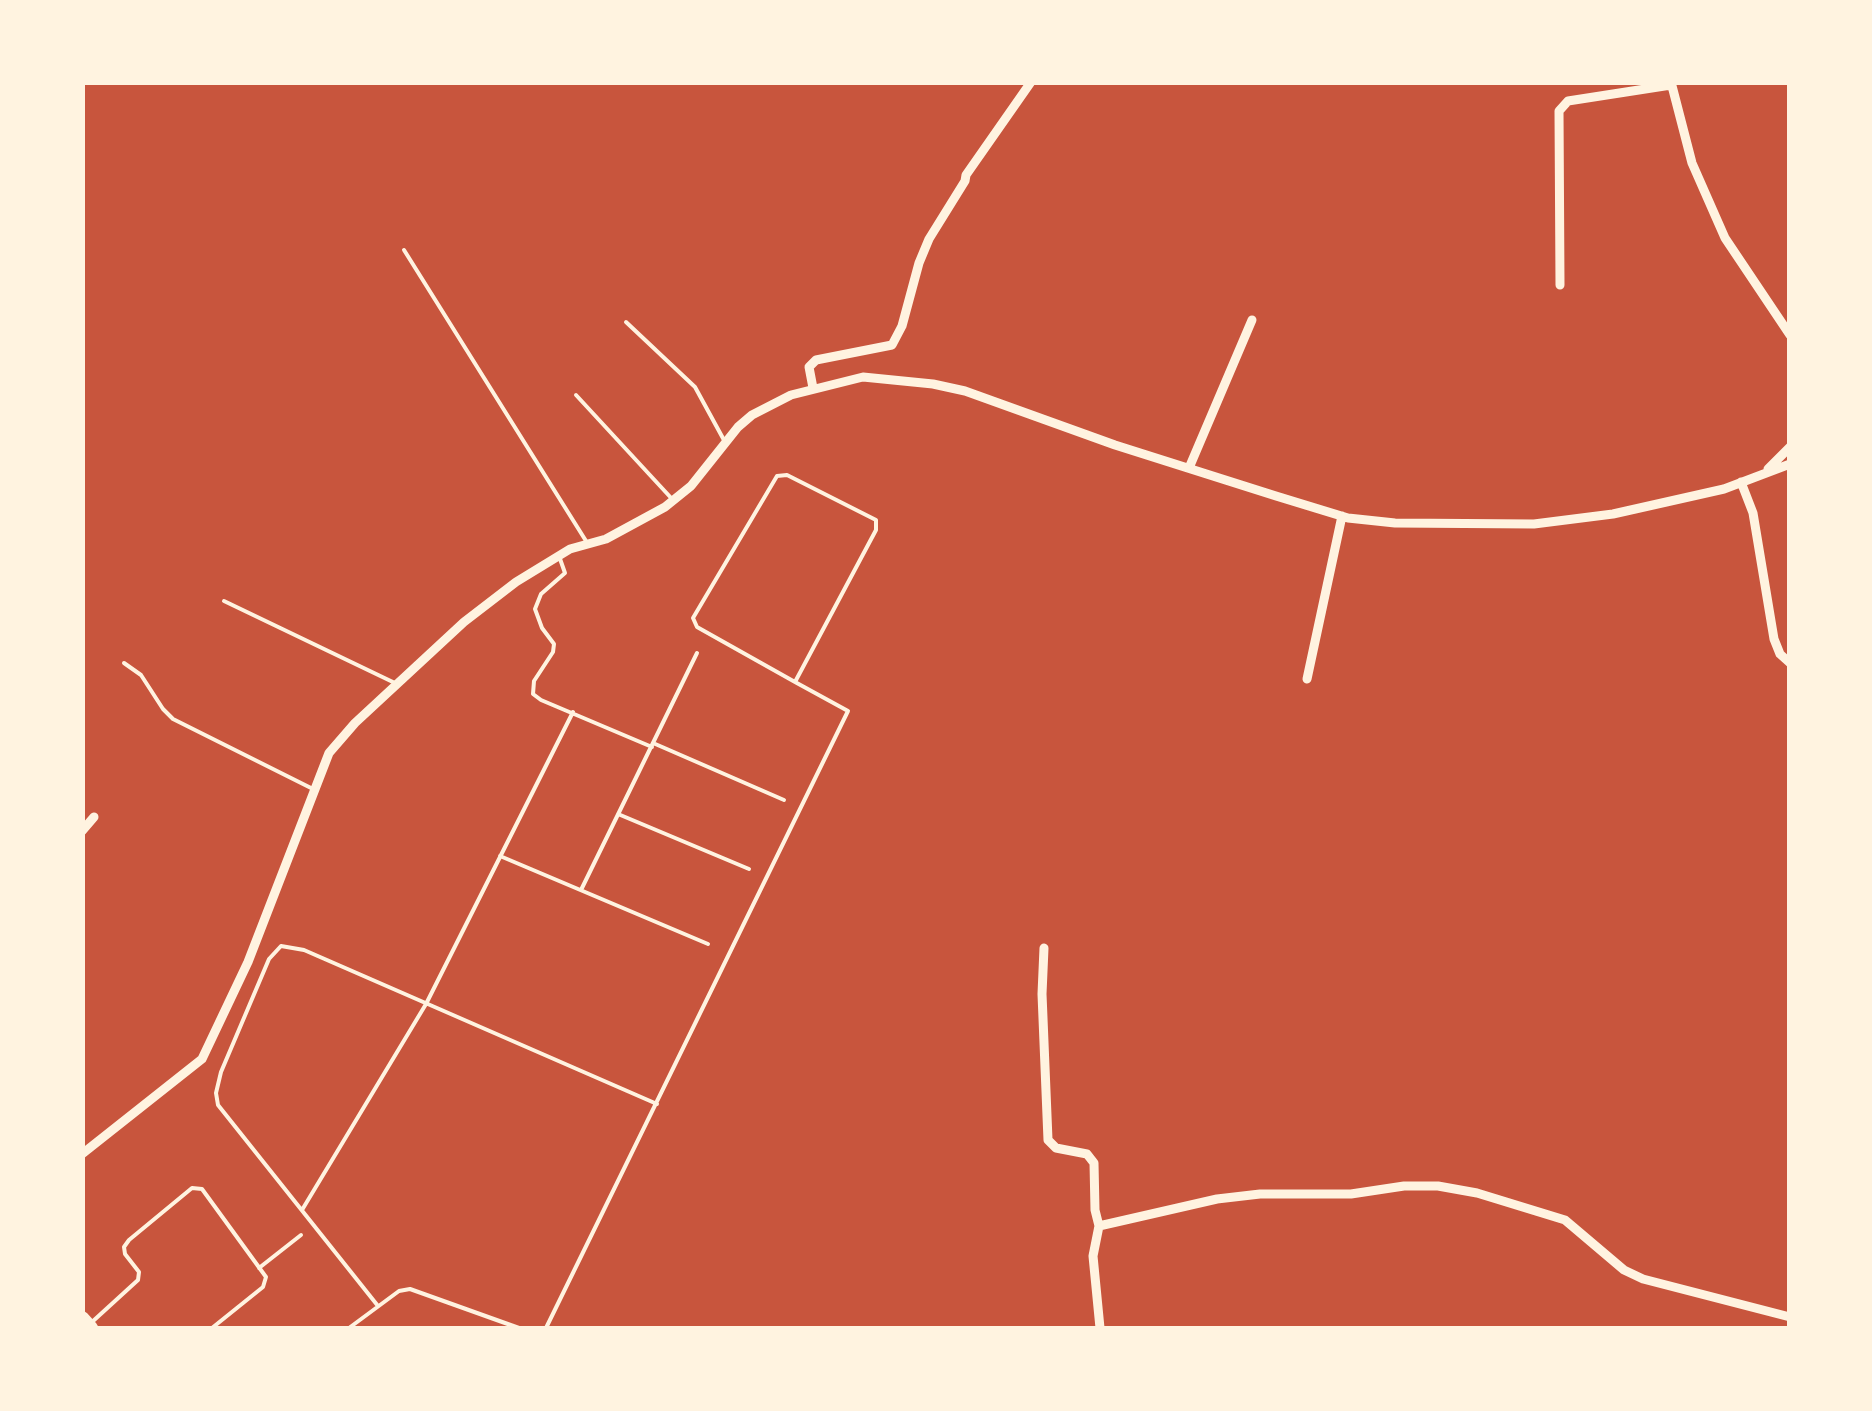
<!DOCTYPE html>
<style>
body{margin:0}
#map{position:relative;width:1872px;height:1411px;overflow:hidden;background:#c8553d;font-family:Lato,sans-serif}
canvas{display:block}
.frame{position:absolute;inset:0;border:85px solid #fff3e0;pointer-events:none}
</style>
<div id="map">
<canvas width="1872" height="1411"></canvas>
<div class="frame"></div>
</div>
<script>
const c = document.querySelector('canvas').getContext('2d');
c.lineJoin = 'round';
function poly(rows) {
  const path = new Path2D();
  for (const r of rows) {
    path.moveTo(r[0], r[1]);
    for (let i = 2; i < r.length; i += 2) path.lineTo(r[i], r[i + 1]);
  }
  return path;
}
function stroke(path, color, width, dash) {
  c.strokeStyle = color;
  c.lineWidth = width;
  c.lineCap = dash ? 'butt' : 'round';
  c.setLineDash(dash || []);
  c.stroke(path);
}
stroke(poly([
 [404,250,586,541],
 [626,322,695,387,725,442],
 [576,395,673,500],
 [559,556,565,573,541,594,535,609,542,628,554,644,553,652,534,681,533,694,541,700,652,747],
 [224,601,397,684],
 [124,663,141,675,163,709,173,719,313,789],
 [653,743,784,800],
 [618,814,749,869],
 [500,856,708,944],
 [581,890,697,653],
 [302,1210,426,1004,573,712],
 [259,1268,301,1235],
 [378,1306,218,1105,216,1093,221,1072,269,959,281,946,304,950,657,1104],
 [92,1322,138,1280,139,1272,125,1254,124,1247,129,1240,192,1188,202,1189,266,1277,263,1287,212,1328],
 [349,1328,399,1291,410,1289,519,1328],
 [546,1328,848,711,795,682,697,627,693,618,777,476,787,475,876,520,876,530,795,682]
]), '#fff3e0', 4);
stroke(poly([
 [1671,82,1692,163,1725,238,1790,335],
 [1560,285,1559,111,1568,101,1671,85],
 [813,388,809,367,816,360,892,345,902,326,919,263,929,239,965,181,966,175,1031,82],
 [1189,468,1252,320],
 [1768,469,1790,447],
 [1741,482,1753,513,1774,639,1780,654,1790,663],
 [1307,679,1342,516],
 [82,831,94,817],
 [1044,948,1042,994,1048,1140,1056,1148,1087,1154,1094,1163,1095,1210,1099,1226],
 [82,1154,202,1059,248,962,329,753,355,723,464,622,516,582,570,549,606,539,665,507,691,486,738,427,752,415,791,395,863,377,933,384,965,391,1115,445,1276,496,1348,518,1395,523,1534,524,1613,514,1724,489,1790,464],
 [1100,1328,1093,1256,1099,1226,1217,1199,1260,1194,1351,1194,1404,1186,1438,1186,1477,1193,1565,1220,1624,1270,1643,1279,1790,1317]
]), '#fff3e0', 9);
stroke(poly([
 [82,1318,91,1328]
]), '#fff3e0', 14);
</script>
